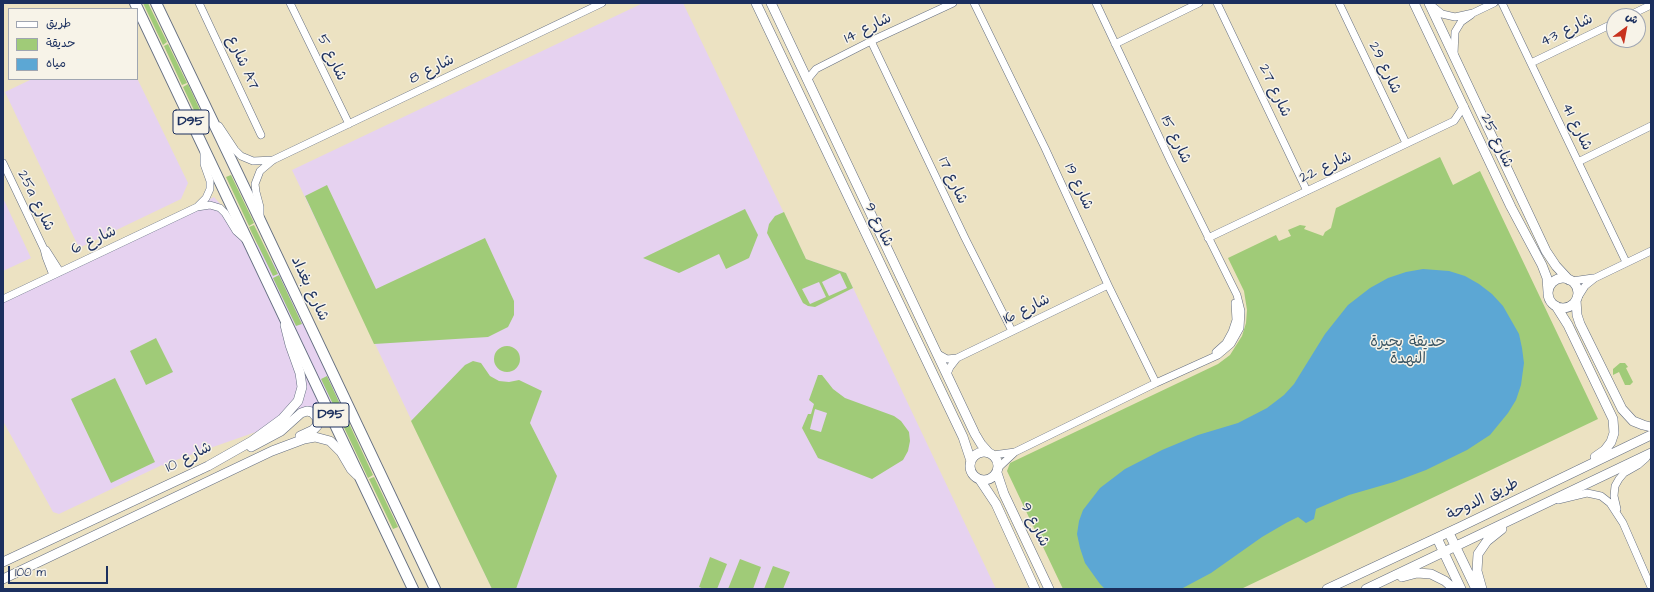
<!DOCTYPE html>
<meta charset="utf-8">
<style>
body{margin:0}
#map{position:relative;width:1654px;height:592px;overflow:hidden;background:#ece2c2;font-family:"Architects Daughter","Playpen Sans Arabic",sans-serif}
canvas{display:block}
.frame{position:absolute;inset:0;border:4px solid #1b2f5e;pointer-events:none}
.legend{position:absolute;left:8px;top:8px;width:130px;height:72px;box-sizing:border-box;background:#f7f3e8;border:1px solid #9fa5b1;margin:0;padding:5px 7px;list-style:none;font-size:12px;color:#1b2f5e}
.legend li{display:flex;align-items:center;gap:8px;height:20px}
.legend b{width:20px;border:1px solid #9fa5b1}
.north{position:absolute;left:1606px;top:8px;width:40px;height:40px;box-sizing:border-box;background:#f7f3e8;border:1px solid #9fa5b1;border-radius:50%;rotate:32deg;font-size:11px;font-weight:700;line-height:16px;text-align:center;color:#1b2f5e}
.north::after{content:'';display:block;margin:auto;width:14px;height:18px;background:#c8321e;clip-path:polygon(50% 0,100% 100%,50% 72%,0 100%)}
.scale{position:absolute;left:8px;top:566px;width:100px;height:18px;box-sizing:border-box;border:2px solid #1b2f5e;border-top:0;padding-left:5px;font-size:12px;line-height:14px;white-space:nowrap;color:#1b2f5e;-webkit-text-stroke:3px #f7f3e8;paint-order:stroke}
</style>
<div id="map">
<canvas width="1654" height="592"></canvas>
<div class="frame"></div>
<ul class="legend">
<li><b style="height:5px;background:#fff"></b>طريق</li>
<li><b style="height:11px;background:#a0cb78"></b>حديقة</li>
<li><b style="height:11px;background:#5ca7d4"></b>مياه</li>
</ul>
<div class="north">ش</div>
<div class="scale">100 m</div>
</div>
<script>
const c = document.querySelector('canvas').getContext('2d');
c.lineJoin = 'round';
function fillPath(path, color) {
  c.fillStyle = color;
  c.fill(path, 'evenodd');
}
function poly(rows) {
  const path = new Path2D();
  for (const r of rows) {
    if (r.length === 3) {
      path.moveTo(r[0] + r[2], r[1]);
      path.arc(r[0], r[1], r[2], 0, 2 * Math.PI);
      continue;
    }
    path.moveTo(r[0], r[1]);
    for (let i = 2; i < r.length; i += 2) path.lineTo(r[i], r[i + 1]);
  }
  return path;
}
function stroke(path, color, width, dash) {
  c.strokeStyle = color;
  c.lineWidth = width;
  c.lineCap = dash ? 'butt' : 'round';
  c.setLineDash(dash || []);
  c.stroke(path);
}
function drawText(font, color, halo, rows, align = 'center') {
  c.font = font + ' "Architects Daughter","Playpen Sans Arabic",sans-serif';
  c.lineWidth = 3;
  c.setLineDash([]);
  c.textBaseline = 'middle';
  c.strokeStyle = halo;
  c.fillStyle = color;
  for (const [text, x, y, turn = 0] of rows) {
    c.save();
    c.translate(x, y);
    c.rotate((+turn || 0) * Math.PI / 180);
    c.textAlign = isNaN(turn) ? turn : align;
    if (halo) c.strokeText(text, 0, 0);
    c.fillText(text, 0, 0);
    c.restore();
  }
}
fillPath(poly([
 [643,3,683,3,806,259,846,273,996,589,492,589,292,170],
 [137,78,188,183,181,199,79,248,5,92,32,79],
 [214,197,291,282,347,400,176,460,163,466,162,465,59,514,53,512,3,421,3,299],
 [3,198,31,258,3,271]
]), '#e6d2f0');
fillPath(poly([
 [143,3,148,3,167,42,163,45],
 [168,44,187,83,182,85,164,46],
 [188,84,206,123,201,125,183,87],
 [1440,157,1453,185,1480,171,1598,419,1241,589,1063,589,1007,471,1010,463,1218,364,1230,355,1242,336,1246,323,1247,310,1244,291,1228,258,1276,235,1279,241,1291,236,1288,230,1300,225,1306,226,1304,229,1323,236,1325,232,1331,228,1336,208],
 [231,175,254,223,249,226,226,177],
 [327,185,376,289,485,238,514,301,514,315,508,327,488,337,374,344,305,196],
 [745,209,758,235,749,258,726,269,719,254,679,273,643,258],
 [784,212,806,259,846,273,853,288,815,307,808,306,803,303,767,233,769,224,775,216],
 [840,273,847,288,829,296,822,282],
 [819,282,826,297,810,304,802,289],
 [254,225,278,274,273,276,249,227],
 [279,275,302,324,296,326,273,278],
 [156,338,173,372,146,385,130,351],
 [507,359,13],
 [473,361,481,363,490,376,499,381,509,382,519,380,542,391,530,423,557,476,516,589,492,589,411,421,465,365],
 [1620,363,1625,363,1628,367,1626,368,1633,382,1630,385,1625,385,1619,372,1613,375,1613,369],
 [818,375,822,375,833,389,845,398,894,416,901,421,909,432,910,441,908,451,903,460,872,479,818,458,802,428,808,414,811,414,814,404,809,400],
 [815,409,827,413,821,432,810,429],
 [327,376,373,475,368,478,321,379],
 [115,378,155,462,111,483,71,399],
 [374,477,398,527,393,529,369,479],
 [710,557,727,564,717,589,704,589,699,587],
 [740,559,761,567,753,589,728,589],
 [773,566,790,572,783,589,764,589]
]), '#a0cb78');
fillPath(poly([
 [1423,269,1449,271,1465,276,1479,284,1492,294,1503,306,1519,334,1522,348,1524,363,1521,385,1516,400,1508,413,1490,435,1467,450,1426,470,1394,482,1349,495,1316,509,1314,519,1306,523,1298,517,1286,523,1262,537,1211,573,1181,589,1105,589,1100,584,1085,563,1080,548,1077,534,1079,521,1083,510,1100,488,1125,469,1162,450,1198,435,1238,423,1267,408,1284,395,1294,384,1325,334,1348,305,1370,288,1388,278,1406,272]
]), '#5ca7d4');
const street = poly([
 [199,3,261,135],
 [290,3,349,124],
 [974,3,1045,148,1108,285,1156,383],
 [1217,3,1307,191],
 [1339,3,1406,143],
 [1502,3,1626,262],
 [1431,5,1442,14,1455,17,1473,13,1494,3],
 [1628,16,1651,5],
 [871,41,965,238,1012,331],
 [1115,44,1199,3],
 [1454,54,1455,32,1461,22,1471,15],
 [1531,63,1614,23],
 [807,80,816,69,871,41,953,3],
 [219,126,235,150,241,156,253,161,273,160],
 [1578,162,1651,126],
 [3,163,44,249,46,257,53,275],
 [197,207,206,198,210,189,210,181,204,164,204,152],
 [260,217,260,207,256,192,255,184,260,171,273,160,602,3],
 [1208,238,1454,121,1464,106],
 [46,250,60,272],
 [1572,281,1593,278],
 [1578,297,1585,286,1595,278,1651,251],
 [3,299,197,207,210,205,220,208,225,213,236,231,246,240],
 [1216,352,1226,343,1232,332,1236,320,1235,303],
 [938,354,947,359,957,358,1108,285],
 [947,374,950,367,957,358],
 [993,455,1015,452],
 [998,468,1015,452,1156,383,1218,355,1231,344,1240,328,1241,311,1237,295,1171,162,1096,3],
 [1558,500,1587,493,1601,496,1610,503,1623,523,1651,587],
 [1617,509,1614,496,1615,486,1619,479,1624,473,1638,465,1646,458]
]);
const secondary = poly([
 [756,3,963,437,971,461],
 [771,3,975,434,981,444,989,453],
 [1414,3,1511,207,1542,265,1547,278,1548,292],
 [1429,3,1546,251,1556,266,1569,280],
 [1563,293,15],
 [1576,300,1577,315,1580,324,1622,409,1633,421,1643,425,1651,427],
 [1556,306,1568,325,1613,419,1614,433,1611,442,1605,450,1595,457],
 [251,447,281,431,301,413,307,411,312,412,318,419,317,426,313,430,300,436],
 [984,466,14],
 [997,473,1004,494,1049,589],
 [980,480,996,504,1035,589],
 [1449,533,1476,589],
 [1437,538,1461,589],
 [3,562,208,466,252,441,282,419,298,401,302,387,300,373,290,345,285,325],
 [1402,577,1417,573,1431,574,1445,581,1454,589],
 [3,579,272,451,304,439,315,437,330,441,341,452,351,469,357,475],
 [1327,589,1460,527,1651,435],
 [1366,589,1651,453],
 [1482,589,1477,571,1478,554,1487,541,1502,529]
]);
const primary = poly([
 [135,3,413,589],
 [156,3,260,220,435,589]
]);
stroke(street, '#646e81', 8);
stroke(secondary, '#646e81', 10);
stroke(primary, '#646e81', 12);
stroke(street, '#fff', 7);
stroke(secondary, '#fff', 9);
stroke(primary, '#fff', 10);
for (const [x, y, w] of [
 [191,122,36],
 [331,415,36]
]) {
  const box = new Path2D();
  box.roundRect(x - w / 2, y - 12, w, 24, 3);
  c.fillStyle = '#f7f3e8';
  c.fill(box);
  stroke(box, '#1b2f5e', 1);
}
drawText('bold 14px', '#1b2f5e', null, [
 ["D95",191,122],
 ["D95",331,415]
]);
drawText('15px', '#1b2f5e', '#f7f3e8', [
 ["شارع 14",868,29,-26],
 ["شارع 43",1567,31,-26],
 ["شارع 5",331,58,64],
 ["شارع A7",242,63,65],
 ["شارع 29",1384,68,64],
 ["شارع 8",432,70,-26],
 ["شارع 27",1274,91,65],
 ["شارع 41",1576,127,64],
 ["شارع 15",1175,140,64],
 ["شارع 25",1496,141,65],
 ["شارع 22",1326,168,-25],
 ["شارع 17",952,181,65],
 ["شارع 19",1078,187,65],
 ["25a شارع",35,201,64],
 ["شارع 9",878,225,64],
 ["شارع 6",94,241,-25],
 ["شارع بغداد",309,289,65],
 ["شارع 16",1027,310,-26],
 ["شارع 10",189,458,-27],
 ["طريق الدوحة",1483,500,-26],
 ["شارع 9",1034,525,64]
]);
drawText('15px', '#3c5664', '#f7f3e8', [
 ["حديقة بحيرة",1408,343],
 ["النهدة",1408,360]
]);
</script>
